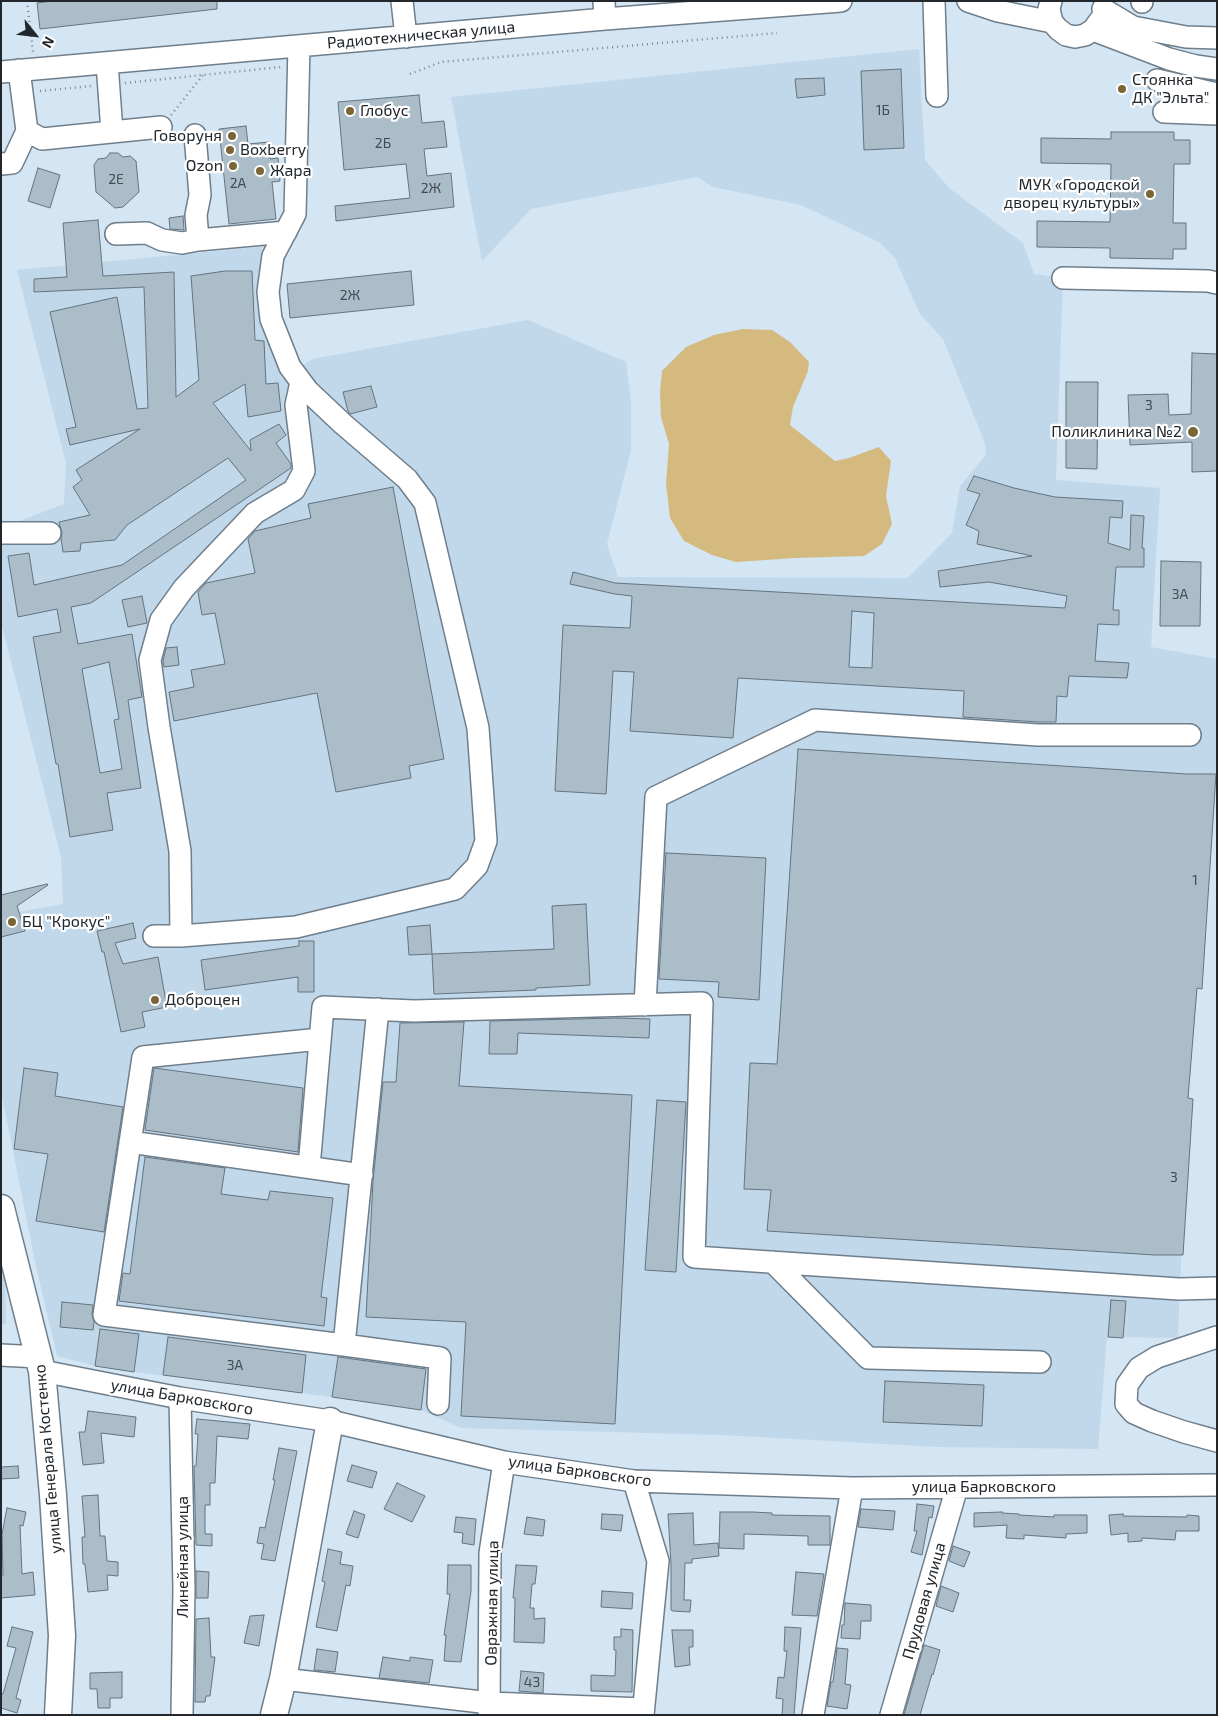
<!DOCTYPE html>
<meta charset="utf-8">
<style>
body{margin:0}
#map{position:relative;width:1218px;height:1716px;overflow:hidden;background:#d4e5f3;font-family:"Exo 2",sans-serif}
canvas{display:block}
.frame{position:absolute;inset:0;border:2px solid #21272c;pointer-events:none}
.north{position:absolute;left:10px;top:10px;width:50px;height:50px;-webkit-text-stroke:4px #fff;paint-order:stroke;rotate:119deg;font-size:14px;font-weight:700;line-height:20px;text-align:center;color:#21272c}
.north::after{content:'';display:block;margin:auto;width:18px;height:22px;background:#21272c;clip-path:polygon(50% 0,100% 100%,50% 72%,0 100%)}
</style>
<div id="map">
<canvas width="1218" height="1716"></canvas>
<div class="frame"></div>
<div class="north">N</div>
</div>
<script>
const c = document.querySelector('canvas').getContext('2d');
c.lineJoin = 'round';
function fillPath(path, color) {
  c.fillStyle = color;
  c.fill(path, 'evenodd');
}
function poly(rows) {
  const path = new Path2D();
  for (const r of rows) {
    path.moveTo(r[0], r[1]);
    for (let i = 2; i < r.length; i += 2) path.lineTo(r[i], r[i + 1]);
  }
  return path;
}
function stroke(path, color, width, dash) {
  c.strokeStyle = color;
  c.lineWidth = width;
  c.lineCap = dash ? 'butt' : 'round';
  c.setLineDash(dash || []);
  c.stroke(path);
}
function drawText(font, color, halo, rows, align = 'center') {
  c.font = font + ' "Exo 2",sans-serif';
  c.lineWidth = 4.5;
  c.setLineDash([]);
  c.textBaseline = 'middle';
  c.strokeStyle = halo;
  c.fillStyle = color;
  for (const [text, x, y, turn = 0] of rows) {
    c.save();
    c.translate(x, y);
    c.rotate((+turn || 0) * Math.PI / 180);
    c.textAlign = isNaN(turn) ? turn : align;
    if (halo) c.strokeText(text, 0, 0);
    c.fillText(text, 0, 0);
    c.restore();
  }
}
fillPath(poly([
 [919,49,925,160,949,188,1023,243,1034,274,1063,278,1056,480,1160,488,1151,647,1217,659,1217,765,1202,989,1197,989,1188,1098,1193,1099,1181,1260,1178,1338,1107,1337,1098,1449,938,1447,722,1435,461,1428,421,1410,302,1393,134,1372,95,1366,57,1356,35,1262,1,1091,1,937,25,931,19,912,63,904,61,857,1,622,1,528,64,504,66,463,17,270,261,247,282,379,312,359,528,320,626,362,631,402,631,450,607,544,618,577,908,578,952,533,960,486,986,455,985,443,943,339,920,314,895,258,879,242,801,205,713,187,697,177,531,209,482,261,451,97],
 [1,1255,5,1267,6,1324,1,1325]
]), '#c1d8eb');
fillPath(poly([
 [743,329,772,330,790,342,809,362,808,371,793,407,790,425,835,461,849,458,879,447,891,461,886,496,892,524,882,544,864,556,795,558,736,562,712,555,684,541,670,518,666,483,669,444,661,417,660,392,662,371,686,347,714,335]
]), '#d5ba80');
const building = poly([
 [52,1,217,1,217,9,40,29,37,3,52,1],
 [901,69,904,148,864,150,861,71,901,69],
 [824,78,825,95,797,98,795,79,824,78],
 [419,95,422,123,444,121,447,147,424,149,427,176,451,173,454,207,336,221,335,206,410,198,406,164,344,170,338,102,419,95],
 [246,126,248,144,269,142,270,159,278,158,280,181,272,182,276,219,229,224,219,129,246,126],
 [1111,132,1174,132,1174,140,1190,140,1190,164,1174,164,1173,223,1186,223,1186,249,1173,249,1173,259,1110,258,1110,248,1037,247,1037,221,1110,222,1111,164,1041,163,1041,138,1111,139,1111,132],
 [110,153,118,153,123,157,130,156,136,161,139,192,123,207,115,208,96,192,94,165,98,159,106,158,110,153],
 [38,168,60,175,50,208,28,201,38,168],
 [183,216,184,230,170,229,169,218,183,216],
 [98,220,103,276,174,272,176,397,199,380,191,276,225,271,252,271,255,340,264,341,266,384,278,383,281,411,248,417,245,384,213,403,251,451,250,440,279,424,286,435,276,443,291,464,291,468,91,603,71,607,78,644,132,634,142,697,128,700,141,788,107,793,113,830,70,837,58,764,56,764,33,637,61,632,57,609,18,617,8,556,29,553,34,585,122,565,246,480,228,458,127,525,115,540,81,543,80,551,63,552,61,538,62,533,59,522,90,515,73,487,82,480,76,470,140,429,70,445,66,429,76,427,50,312,117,297,137,409,148,408,144,287,34,292,34,279,67,277,63,223,98,220],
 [109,662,119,719,114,720,122,769,100,773,82,669,109,662],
 [411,271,414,305,290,318,287,284,411,271],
 [1192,353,1217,354,1217,471,1192,472,1192,442,1130,445,1128,395,1168,394,1169,415,1191,414,1192,353],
 [1066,382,1098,382,1097,469,1066,468,1066,382],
 [371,386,377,407,350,414,348,411,343,392,371,386],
 [974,476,1014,488,1055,497,1123,501,1122,518,1110,517,1108,543,1130,550,1131,515,1144,516,1142,548,1144,548,1144,567,1116,567,1113,610,1119,610,1119,625,1098,624,1095,661,1129,663,1127,678,1069,676,1067,697,1057,696,1056,722,1038,722,963,717,964,691,738,678,733,738,630,731,634,672,613,671,606,794,555,791,563,625,630,628,632,596,615,594,570,584,573,572,615,583,1065,608,1067,596,989,582,940,587,938,571,1032,556,977,544,979,531,966,525,980,494,967,490,974,476],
 [852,611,874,613,872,668,849,667,852,611],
 [393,487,444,759,409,766,411,778,336,792,317,693,174,721,169,692,194,687,191,670,225,664,215,613,202,615,198,592,206,583,255,573,248,539,255,531,311,518,308,504,393,487],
 [1161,561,1201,562,1200,626,1160,626,1161,561],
 [142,596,147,623,128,627,122,600,142,596],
 [177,647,179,665,164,667,163,661,166,648,177,647],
 [798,749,1187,774,1216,774,1202,989,1197,988,1188,1098,1193,1099,1183,1255,1155,1255,767,1231,771,1190,744,1189,750,1063,777,1064,798,749],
 [666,853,766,858,759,1000,718,997,719,982,659,979,666,853],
 [47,884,48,885,17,906,25,931,1,937,1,895,47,884],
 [586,904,590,985,536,988,536,990,434,994,432,954,554,949,552,906,586,904],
 [133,923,136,938,115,943,123,964,158,957,167,1007,142,1012,145,1027,121,1032,104,952,102,952,97,931,133,923],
 [430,925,432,954,409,955,407,927,430,925],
 [299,941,314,941,314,992,298,992,298,977,205,990,201,960,299,946,299,941],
 [618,1018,650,1019,649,1038,518,1033,517,1054,489,1054,490,1021,618,1018],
 [464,1022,459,1086,632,1095,615,1424,461,1416,466,1322,366,1317,373,1181,383,1082,396,1082,400,1023,464,1022],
 [24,1068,58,1073,55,1096,123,1107,104,1232,36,1221,48,1154,14,1149,24,1068],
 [154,1068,303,1088,298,1152,145,1130,154,1068],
 [657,1100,686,1102,676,1272,645,1270,657,1100],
 [145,1157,225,1168,221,1194,268,1200,270,1191,333,1198,321,1297,327,1298,324,1326,119,1301,123,1273,130,1274,145,1157],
 [1111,1300,1126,1301,1123,1338,1108,1337,1111,1300],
 [62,1302,93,1305,92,1314,94,1322,93,1330,60,1327,62,1302],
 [100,1329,139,1334,134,1372,95,1366,100,1329],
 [168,1337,306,1355,302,1393,163,1375,168,1337],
 [338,1357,426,1369,421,1410,332,1397,338,1357],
 [885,1381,984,1385,982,1426,883,1422,885,1381],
 [88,1411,136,1417,134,1437,101,1433,104,1463,83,1465,79,1432,85,1432,88,1411],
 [197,1419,250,1424,248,1439,217,1436,215,1483,210,1483,210,1505,205,1505,205,1534,212,1534,212,1546,196,1545,194,1466,196,1466,198,1434,195,1434,197,1419],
 [279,1448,297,1451,275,1561,261,1559,264,1544,257,1543,260,1527,265,1528,275,1480,273,1480,279,1448],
 [352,1465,377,1472,372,1488,347,1481,352,1465],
 [18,1466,19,1478,1,1479,1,1467,18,1466],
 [397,1483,425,1496,412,1522,384,1509,397,1483],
 [98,1495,100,1536,105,1536,107,1561,118,1562,118,1576,107,1575,108,1590,88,1592,85,1564,83,1564,82,1537,85,1537,82,1496,98,1495],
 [917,1504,934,1506,932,1518,929,1517,922,1555,911,1552,917,1531,914,1531,917,1504],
 [7,1508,26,1512,23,1526,20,1525,22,1574,33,1572,35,1595,1,1598,1,1575,3,1575,2,1534,7,1508],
 [861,1509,895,1511,893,1530,858,1527,861,1509],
 [354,1511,365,1515,358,1538,346,1534,354,1511],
 [720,1512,753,1512,772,1513,772,1515,830,1516,830,1545,808,1545,808,1536,744,1534,744,1549,719,1548,720,1512],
 [1002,1512,1002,1513,1019,1514,1019,1515,1054,1517,1054,1515,1087,1515,1087,1533,1066,1534,1066,1538,1024,1535,1024,1539,1006,1538,1007,1525,974,1527,974,1513,1002,1512],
 [693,1513,694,1545,718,1543,719,1556,692,1559,692,1563,685,1563,684,1600,691,1600,690,1612,673,1611,671,1610,671,1564,668,1514,693,1513],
 [602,1514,623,1515,621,1531,601,1529,602,1514],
 [1123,1514,1123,1516,1187,1517,1187,1515,1199,1516,1199,1531,1176,1531,1175,1540,1142,1538,1142,1541,1128,1542,1128,1533,1111,1535,1109,1515,1123,1514],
 [456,1517,476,1519,474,1545,462,1543,463,1533,454,1532,456,1517],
 [527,1517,545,1520,543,1536,524,1534,527,1517],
 [953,1546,970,1552,964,1567,949,1561,953,1546],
 [328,1549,342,1552,340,1564,353,1566,350,1586,346,1585,337,1631,316,1627,325,1582,322,1581,328,1549],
 [448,1565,471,1565,471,1591,461,1662,444,1661,446,1635,444,1635,450,1594,447,1594,448,1565],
 [516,1565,537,1566,535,1584,532,1584,530,1608,534,1608,534,1619,545,1618,544,1643,514,1642,515,1598,513,1598,516,1565],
 [196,1571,209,1572,208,1598,196,1598,196,1571],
 [796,1572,824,1574,817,1616,792,1615,796,1572],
 [941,1586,959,1593,953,1612,936,1606,941,1586],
 [602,1591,633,1593,632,1609,601,1607,602,1591],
 [845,1603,871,1605,871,1621,861,1621,860,1639,841,1638,842,1625,844,1625,845,1603],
 [264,1615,259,1646,244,1643,250,1616,264,1615],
 [209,1618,211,1657,215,1657,210,1696,206,1696,205,1702,195,1702,196,1619,209,1618],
 [12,1627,33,1632,16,1698,21,1700,17,1713,1,1708,1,1694,3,1694,16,1648,7,1646,12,1627],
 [785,1627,801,1628,794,1715,782,1715,783,1699,776,1698,778,1677,784,1678,787,1651,784,1651,785,1627],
 [621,1629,633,1630,632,1692,591,1691,591,1675,615,1676,616,1650,614,1650,614,1637,621,1637,621,1629],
 [672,1630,693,1630,693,1647,689,1647,690,1665,675,1667,672,1630],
 [924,1645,940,1650,933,1675,932,1674,920,1715,904,1715,924,1645],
 [837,1648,848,1649,845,1684,851,1685,847,1709,827,1706,831,1682,833,1682,837,1648],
 [317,1649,338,1652,335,1672,314,1670,317,1649],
 [383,1657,410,1661,410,1657,433,1660,429,1683,379,1678,383,1657],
 [521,1671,544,1673,543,1693,519,1691,521,1671],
 [122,1672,122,1698,110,1698,110,1708,98,1708,97,1689,90,1689,90,1673,122,1672]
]);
fillPath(building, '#acbdca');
stroke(building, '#647480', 1);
const minor = poly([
 [402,1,406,37],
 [604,1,605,19],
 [934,1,937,96],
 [968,1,998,11,1052,22],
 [1051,1,1049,9,1052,22,1058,29,1066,35,1075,37,1085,35,1093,30,1101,19],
 [1142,2,1142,1],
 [1103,9,1133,27,1186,37,1217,38],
 [1093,30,1169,59,1196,66,1217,69],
 [107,63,112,132],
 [1,72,605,19,841,1],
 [1157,80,1217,94],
 [1164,112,1217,114],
 [27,131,42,139,161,127],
 [195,135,200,195,196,215,198,240],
 [1,164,12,163,27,131,19,70],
 [116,234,147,233,162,240,182,243,198,240,286,232],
 [1063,278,1208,281,1217,283],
 [1,533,50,533],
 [154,936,181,936,296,927,455,889,477,866,486,841,478,728,425,503,407,479,343,424,308,391,290,367,271,319,268,292,273,256,295,214,299,46],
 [181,936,180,851,159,727,150,660,161,620,184,588,255,513,294,490,304,471,296,405,301,382],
 [645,1005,656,797,815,720,1038,735,1190,735],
 [378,1009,344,1345,440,1358,438,1404],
 [320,1039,143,1057,104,1315,344,1345],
 [130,1142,362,1175],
 [309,1167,323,1007,414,1011,702,1003,694,1257,1179,1289,1217,1288],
 [773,1262,868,1358,1040,1362],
 [1217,1337,1157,1357,1139,1368,1127,1385,1126,1404,1134,1413,1152,1421,1184,1432,1217,1441],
 [1,1355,38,1357],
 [42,1371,180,1398,330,1421,504,1462,634,1481,852,1488,1217,1485],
 [180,1398,184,1589,182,1715],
 [634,1481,658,1561,643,1715],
 [283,1679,490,1703,643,1709],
 [489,1715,490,1553,504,1462],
 [813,1715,852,1488],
 [891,1715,957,1487]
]);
const major = poly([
 [1,1208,42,1371,53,1495,62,1636,58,1715],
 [274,1715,283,1679,330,1421]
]);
stroke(minor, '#6f7e8b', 24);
stroke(major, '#6f7e8b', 29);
stroke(poly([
 [27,1,33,52],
 [410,74,441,62,777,33],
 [125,83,281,67],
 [40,91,92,86],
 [171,115,203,75]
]), '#7d8892', 2.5, [1, 4]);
stroke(minor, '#fff', 21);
stroke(major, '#fff', 26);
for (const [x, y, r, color] of [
 [1122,89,5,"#7a6534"],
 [350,111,5,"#7a6534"],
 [232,136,5,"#7a6534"],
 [230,150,5,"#7a6534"],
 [233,166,5,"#7a6534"],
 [260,171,5,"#7a6534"],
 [1150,194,5,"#7a6534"],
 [1193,432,6,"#7a6534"],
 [12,922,5,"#7a6534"],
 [155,1000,5,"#7a6534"]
]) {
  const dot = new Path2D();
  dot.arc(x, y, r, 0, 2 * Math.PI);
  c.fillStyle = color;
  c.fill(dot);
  stroke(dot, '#fff', 2);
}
drawText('14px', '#444c54', null, [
 ["1Б",883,110],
 ["2Б",383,143],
 ["2Е",116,179],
 ["2А",238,183],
 ["2Ж",431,188],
 ["2Ж",350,295],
 ["3",1149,405],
 ["3А",1180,594],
 ["1",1195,880],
 ["3",1174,1177],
 ["3А",235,1365],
 ["43",532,1682]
]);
drawText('16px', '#21272c', '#fff', [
 ["Радиотехническая улица",421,35,-5],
 ["улица Барковского",182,1397,10],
 ["улица Генерала Костенко",48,1459,-95],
 ["улица Барковского",580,1471,8],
 ["улица Барковского",984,1487],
 ["Линейная улица",183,1557,-90],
 ["Прудовая улица",924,1601,-74],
 ["Овражная улица",492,1603,-89]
]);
drawText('16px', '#21272c', '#fff', [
 ["Стоянка",1132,80],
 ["ДК \"Эльта\"",1132,98],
 ["Глобус",360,111],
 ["Говоруня",222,136,"right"],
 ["Boxberry",240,150],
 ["Ozon",223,166,"right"],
 ["Жара",270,171],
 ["МУК «Городской",1140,185,"right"],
 ["дворец культуры»",1140,203,"right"],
 ["Поликлиника №2",1182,432,"right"],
 ["БЦ \"Крокус\"",22,922],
 ["Доброцен",165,1000]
], 'left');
</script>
